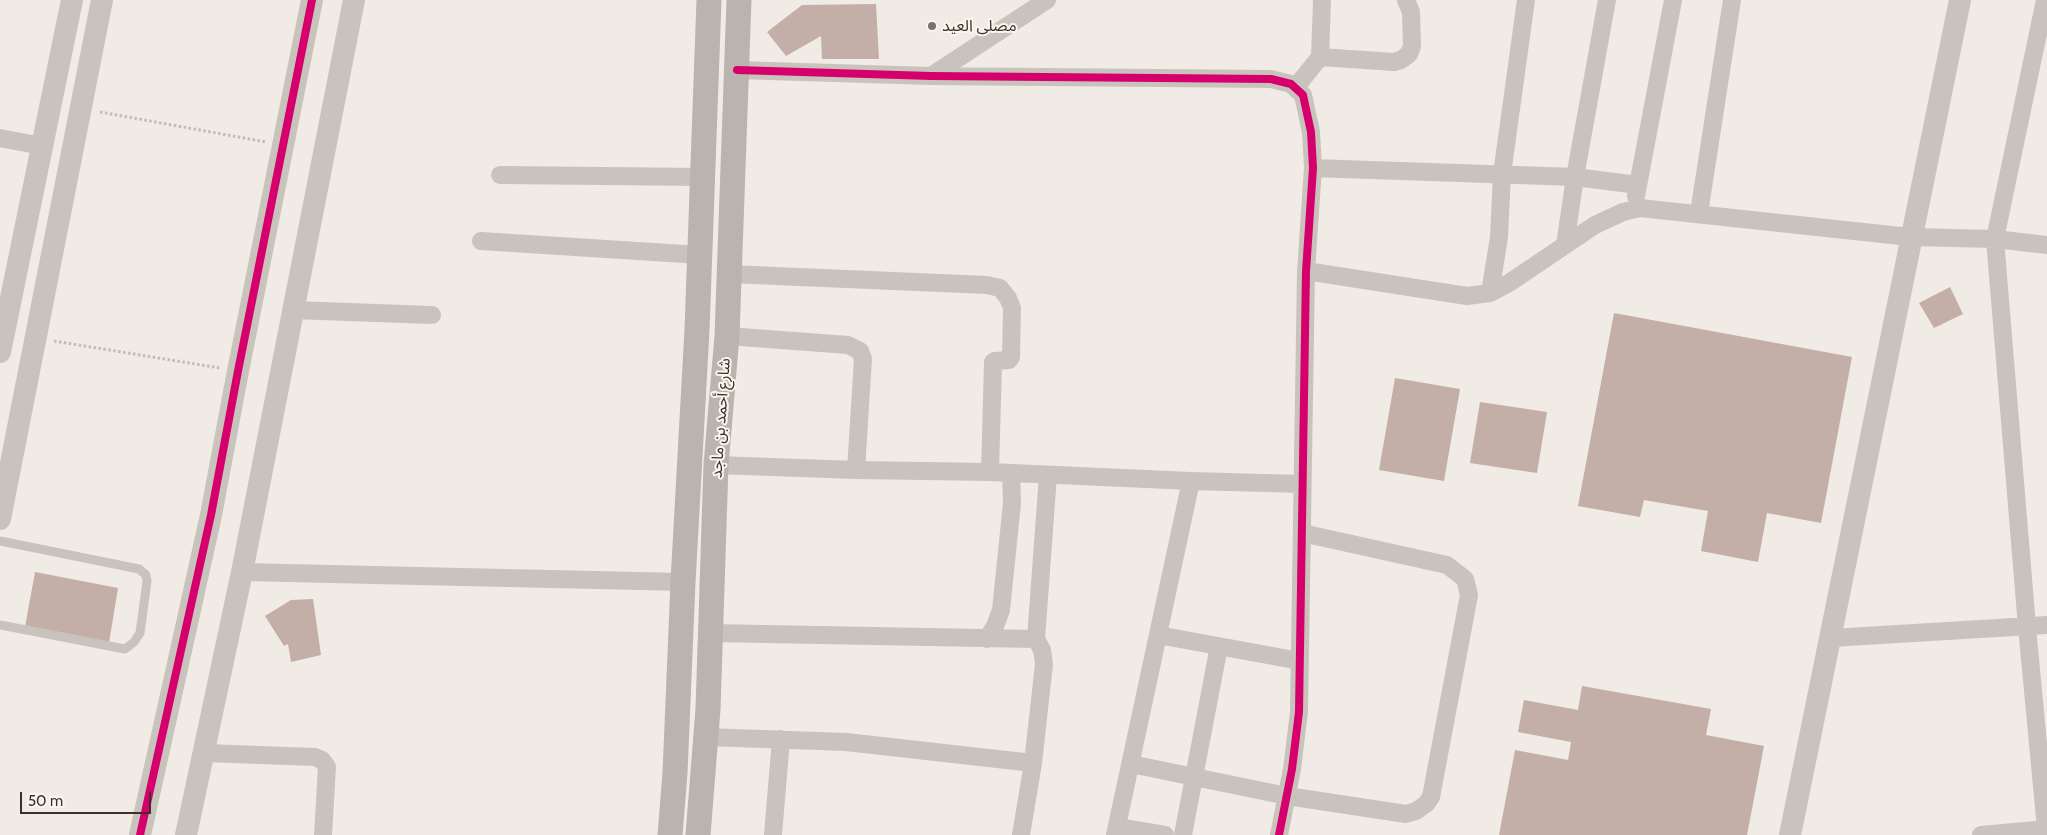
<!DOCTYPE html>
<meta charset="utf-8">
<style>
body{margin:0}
#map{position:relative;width:2047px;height:835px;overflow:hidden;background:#f0ebe5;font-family:Cabin,sans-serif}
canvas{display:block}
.scale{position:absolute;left:20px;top:792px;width:131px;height:22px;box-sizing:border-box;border:2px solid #3b302b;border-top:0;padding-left:6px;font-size:15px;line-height:18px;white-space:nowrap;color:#3b302b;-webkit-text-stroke:4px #fbf5ee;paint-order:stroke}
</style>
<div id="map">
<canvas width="2047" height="835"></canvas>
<div class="scale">50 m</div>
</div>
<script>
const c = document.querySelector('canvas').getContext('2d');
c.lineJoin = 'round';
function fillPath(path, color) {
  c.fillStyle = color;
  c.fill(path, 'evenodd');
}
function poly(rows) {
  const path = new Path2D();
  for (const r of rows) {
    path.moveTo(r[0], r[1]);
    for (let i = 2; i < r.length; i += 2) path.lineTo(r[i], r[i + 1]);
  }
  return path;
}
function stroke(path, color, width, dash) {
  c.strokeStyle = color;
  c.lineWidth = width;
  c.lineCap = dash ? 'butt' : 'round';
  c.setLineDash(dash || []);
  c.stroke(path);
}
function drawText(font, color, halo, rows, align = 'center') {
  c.font = font + ' Cabin,"Noto Sans Arabic",sans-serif';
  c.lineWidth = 4;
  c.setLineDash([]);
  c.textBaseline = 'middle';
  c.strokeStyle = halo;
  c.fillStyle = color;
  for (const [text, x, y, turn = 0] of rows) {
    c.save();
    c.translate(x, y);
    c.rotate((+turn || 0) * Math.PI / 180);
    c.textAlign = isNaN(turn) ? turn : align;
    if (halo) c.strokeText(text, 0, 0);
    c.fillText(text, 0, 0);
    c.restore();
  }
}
fillPath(poly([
 [876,4,879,59,822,59,821,36,786,56,767,32,802,5],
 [1950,287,1963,314,1934,328,1919,303],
 [1614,313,1852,357,1821,523,1767,513,1758,562,1701,551,1708,511,1644,500,1640,517,1578,506],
 [1395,378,1460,389,1444,481,1379,470],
 [1480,402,1547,412,1537,473,1470,463],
 [35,572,118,588,109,643,25,627],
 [313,599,321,655,291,662,288,644,284,646,265,616,291,600],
 [1582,686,1711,709,1706,735,1764,746,1747,835,1499,835,1515,750,1568,760,1571,742,1518,732,1524,700,1578,710]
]), '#c3afa7');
stroke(poly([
 [100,112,266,142],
 [54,341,220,368]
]), '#c2bbb6', 3, [2.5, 2.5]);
stroke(poly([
 [0,541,139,569,146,575,147,581,140,633,134,642,125,649,0,625]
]), '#c9c3be', 9);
stroke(poly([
 [2045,0,1995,239,2027,627,2046,829],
 [1320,57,1394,62,1401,60,1409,54,1412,46,1411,12,1406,0],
 [737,70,931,76,1271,79,1291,84,1303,95,1311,132,1313,168,1306,271,1299,712,1292,769,1279,835],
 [931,76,1047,0],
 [1295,88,1320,57,1322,0],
 [0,138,42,146],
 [1313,168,1575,177,1638,185],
 [500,175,703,177],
 [1636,196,1673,0],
 [1699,213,1732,0],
 [481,241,700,255],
 [1565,245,1575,177,1607,0],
 [1306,271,1467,296,1490,293,1509,283,1595,225,1623,212,1640,208,1910,237,1995,239,2047,245],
 [729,274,987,285,1000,288,1008,298,1012,308,1011,357,1009,360,995,361,993,362,990,472],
 [1490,293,1499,237,1502,174,1526,0],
 [293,310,432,315],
 [727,336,848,345,860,351,863,359,856,470],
 [716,465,856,470,990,472,1191,481,1302,484],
 [242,572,683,582],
 [711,633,1036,639],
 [1158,635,1300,661],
 [1831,638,2047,625],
 [987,639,995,626,1001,610,1012,503,1011,473],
 [706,737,846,742,1033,763],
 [205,753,315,757,322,760,327,767,323,835],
 [1131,764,1287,796,1406,814,1416,811,1426,804,1431,797,1469,595,1465,579,1447,565,1302,533],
 [1117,827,1165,835],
 [773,835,781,739],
 [1021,835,1033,763,1044,664,1042,650,1036,639,1048,475],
 [1115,835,1191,481],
 [1183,835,1219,646],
 [1981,835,2047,829]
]), '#c9c3be', 18);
stroke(poly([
 [0,352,72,0],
 [0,519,102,0],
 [140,835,211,515,238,371,312,0],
 [186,835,242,572,354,0],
 [1790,835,1960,0]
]), '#c9c3be', 22);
stroke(poly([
 [670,835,675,773,683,582,697,330,709,0],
 [698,835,708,709,716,465,727,336,739,0]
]), '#bab3ae', 25);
stroke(poly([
 [737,70,931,76,1271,79,1291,84,1303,95,1311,132,1313,168,1306,271,1299,712,1292,769,1279,835],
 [140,835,211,515,238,371,312,0]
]), '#d6006c', 8);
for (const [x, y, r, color] of [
 [932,26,5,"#7a716c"]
]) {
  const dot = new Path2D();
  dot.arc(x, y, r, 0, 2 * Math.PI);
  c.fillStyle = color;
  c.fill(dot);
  stroke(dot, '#fbf5ee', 2);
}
drawText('16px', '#3b302b', '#fbf5ee', [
 ["مصلى العيد",942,26]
], 'left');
drawText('16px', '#3b302b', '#fbf5ee', [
 ["شارع أحمد بن ماجد",721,418,-86]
]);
</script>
